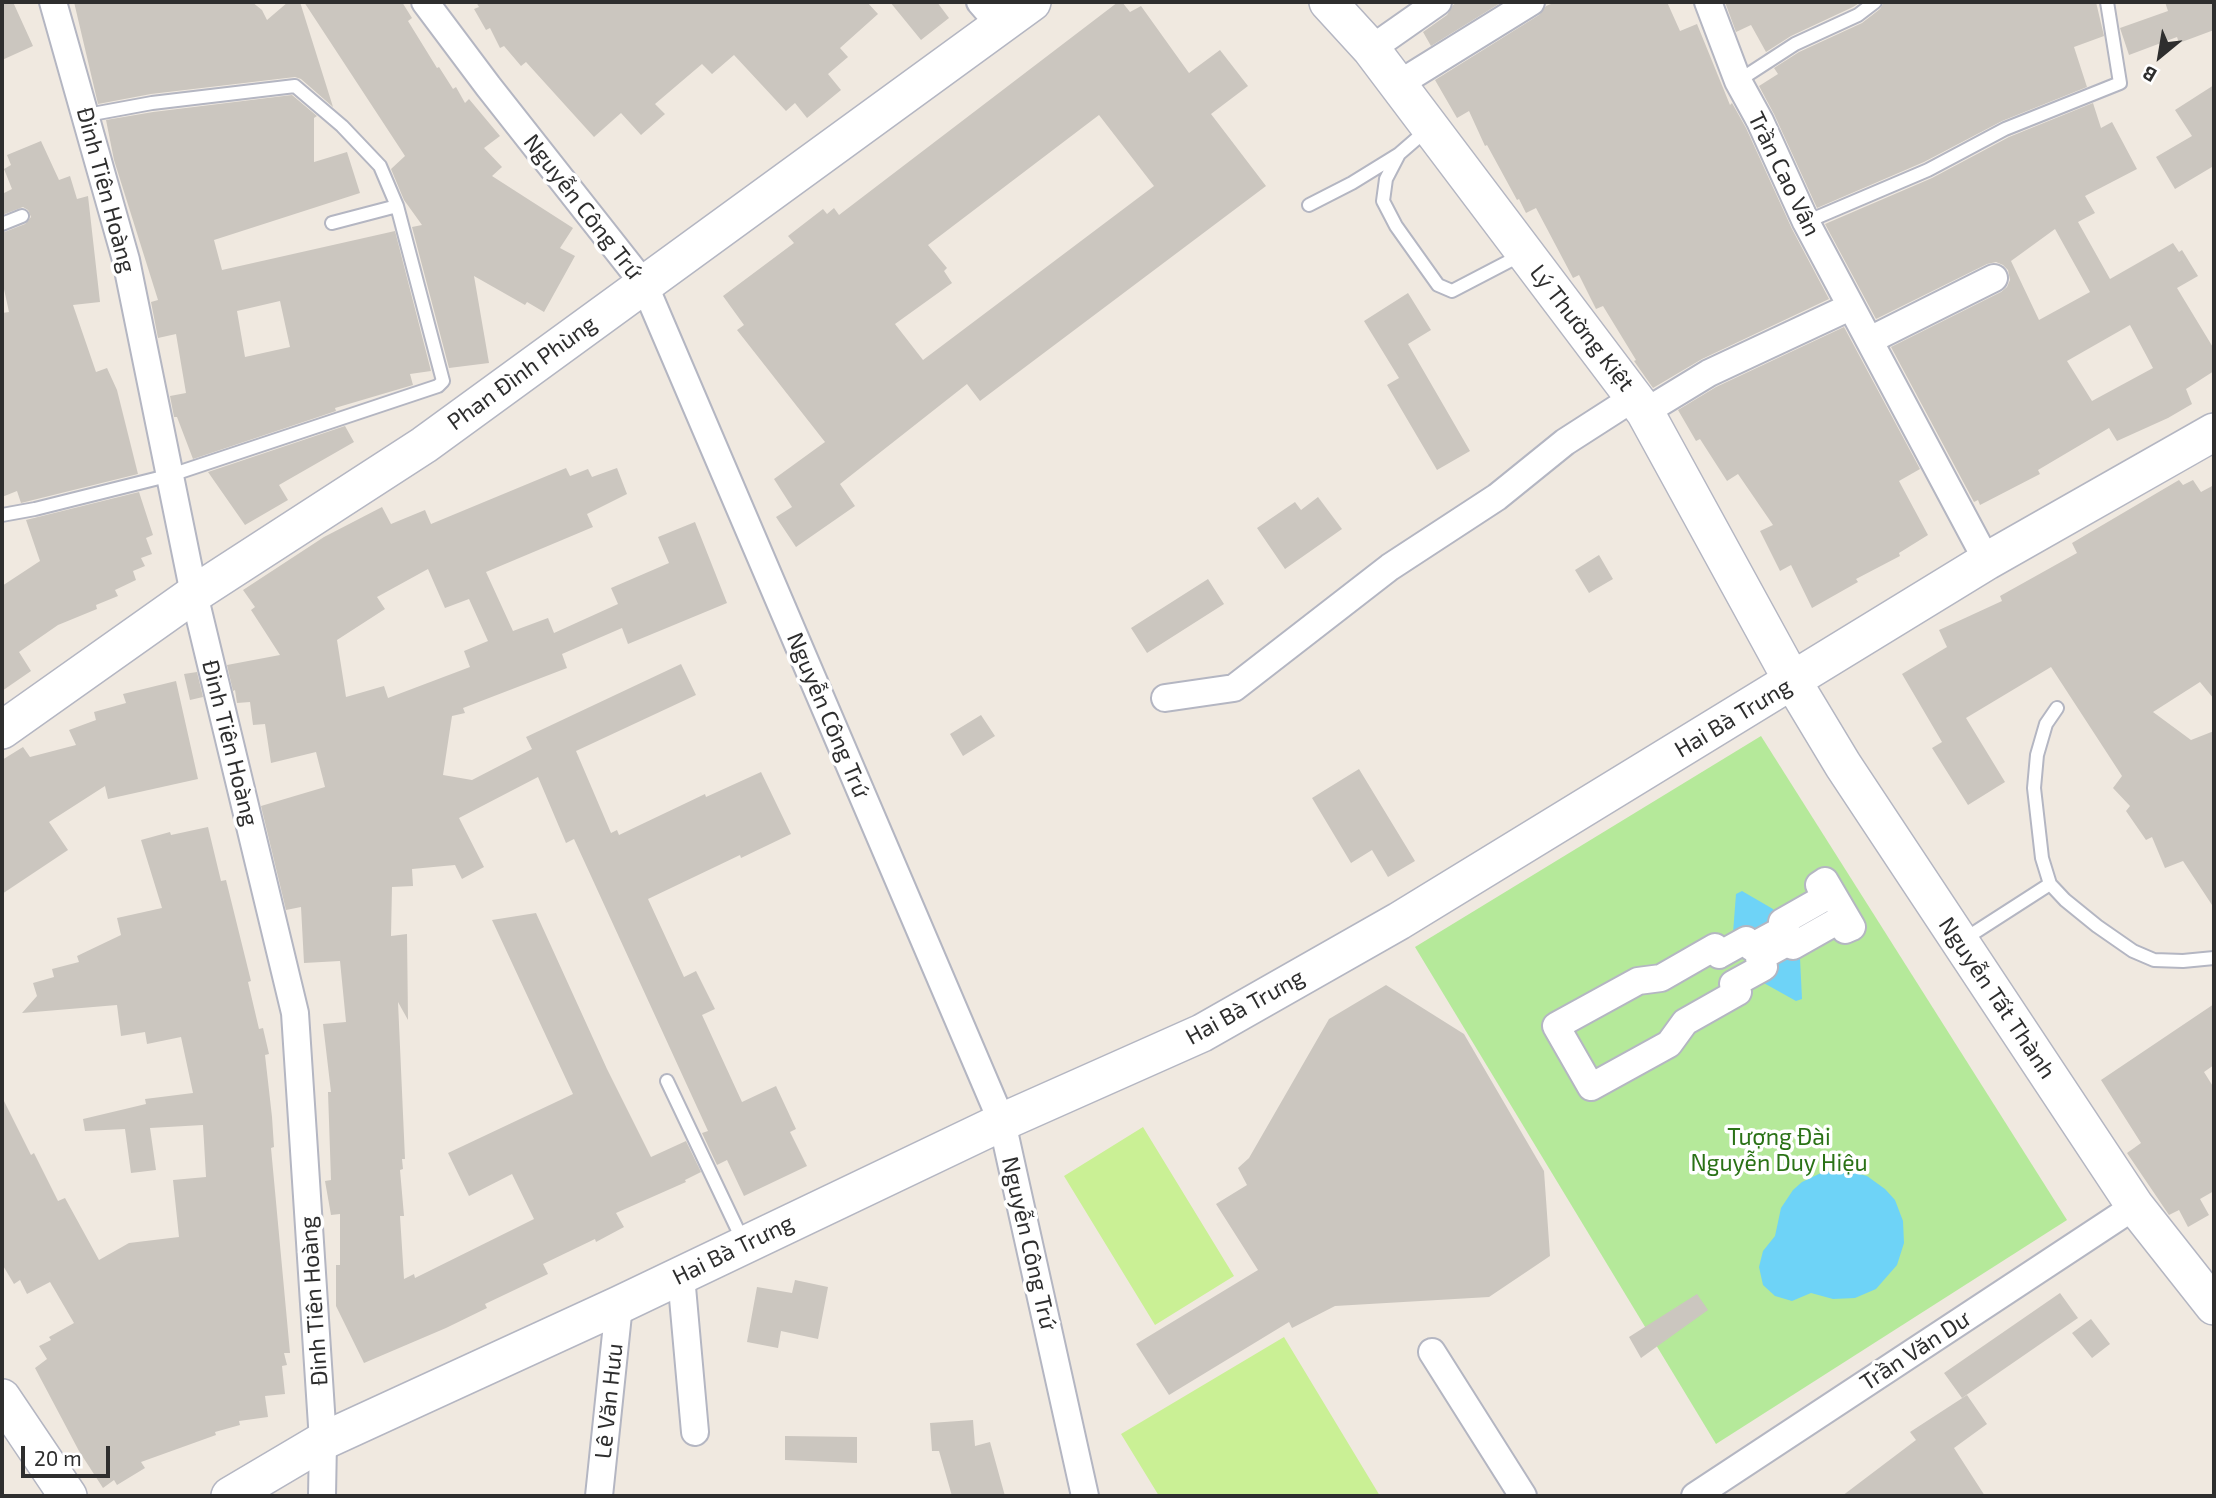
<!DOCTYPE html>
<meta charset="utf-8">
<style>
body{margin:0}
#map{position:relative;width:2216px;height:1498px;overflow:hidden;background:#f0e9e0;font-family:"Exo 2",sans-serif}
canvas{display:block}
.frame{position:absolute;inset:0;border:4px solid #2e2e2e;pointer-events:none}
.north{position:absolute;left:2125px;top:21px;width:70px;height:70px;-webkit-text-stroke:5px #fff;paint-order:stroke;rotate:210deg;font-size:19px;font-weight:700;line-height:28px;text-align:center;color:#2e2e2e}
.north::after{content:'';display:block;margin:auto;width:24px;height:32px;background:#2e2e2e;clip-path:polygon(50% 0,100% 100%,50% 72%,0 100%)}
.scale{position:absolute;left:21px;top:1446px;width:89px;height:32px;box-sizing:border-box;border:4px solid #2e2e2e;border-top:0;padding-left:9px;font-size:21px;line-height:24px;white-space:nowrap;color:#2e2e2e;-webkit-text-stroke:5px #fff;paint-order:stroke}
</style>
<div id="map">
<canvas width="2216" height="1498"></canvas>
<div class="frame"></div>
<div class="north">B</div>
<div class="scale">20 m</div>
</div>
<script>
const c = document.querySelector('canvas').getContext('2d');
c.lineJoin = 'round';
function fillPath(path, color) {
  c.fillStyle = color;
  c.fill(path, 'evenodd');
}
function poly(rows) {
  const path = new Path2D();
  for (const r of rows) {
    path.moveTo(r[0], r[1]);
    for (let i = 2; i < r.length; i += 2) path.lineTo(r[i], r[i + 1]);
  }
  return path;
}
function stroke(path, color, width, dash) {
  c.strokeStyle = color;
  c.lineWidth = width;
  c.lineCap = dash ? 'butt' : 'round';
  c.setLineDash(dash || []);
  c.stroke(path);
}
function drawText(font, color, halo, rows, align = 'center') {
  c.font = font + ' "Exo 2",sans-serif';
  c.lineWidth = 7;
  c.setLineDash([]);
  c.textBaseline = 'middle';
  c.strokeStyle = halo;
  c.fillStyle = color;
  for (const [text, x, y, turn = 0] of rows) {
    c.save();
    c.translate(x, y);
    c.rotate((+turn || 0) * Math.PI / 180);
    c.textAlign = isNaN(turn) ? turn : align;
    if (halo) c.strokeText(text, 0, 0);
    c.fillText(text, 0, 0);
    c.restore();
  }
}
fillPath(poly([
 [1761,736,2067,1220,1716,1444,1415,947]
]), '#b5e99a');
fillPath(poly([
 [1143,1127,1234,1276,1155,1325,1064,1176],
 [1284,1337,1380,1496,1159,1496,1121,1434]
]), '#caf095');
fillPath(poly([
 [1742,891,1773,909,1800,958,1802,999,1796,1001,1762,982,1733,933,1736,894],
 [1845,1170,1867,1176,1885,1189,1895,1200,1903,1221,1904,1243,1897,1265,1876,1289,1855,1298,1833,1299,1811,1293,1792,1301,1775,1296,1763,1285,1759,1267,1763,1251,1775,1236,1781,1208,1793,1190,1802,1182,1823,1172]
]), '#6ed3f7');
fillPath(poly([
 [2,2,13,2,33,46,2,60],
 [74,2,252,2,262,10,267,20,288,2,300,2,333,107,301,79,295,77,151,94,98,104],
 [304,2,402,2,412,18,408,21,437,68,439,67,453,89,456,87,465,103,469,99,500,136,484,148,502,167,492,176,573,228,560,248,575,256,544,312,527,302,525,305,474,276,489,363,449,368,412,227,422,225,404,200,391,169,405,156],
 [476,2,867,2,878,14,840,48,848,57,828,74,841,90,807,118,795,103,786,111,734,55,712,74,702,64,655,104,665,114,641,135,621,113,594,137,526,62,521,66,504,46,500,48,490,28,486,30,474,9,479,7],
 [890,2,937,2,949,18,921,40],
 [1118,2,1122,2,1130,12,1141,6,1189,73,1220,50,1248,86,1211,114,1266,186,980,401,967,384,840,484,855,506,796,547,776,517,792,507,774,479,825,442,737,330,744,325,723,296,794,243,788,236,823,209,827,214,834,208,839,215],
 [1099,115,1154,186,923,360,895,324,952,283,944,271,947,268,928,245],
 [1458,2,1502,2,1431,46,1423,32,1447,15,1453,5],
 [1556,2,1667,2,1680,31,1697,24,1730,105,1732,103,1746,128,1792,229,1829,299,1702,359,1653,388,1634,361,1636,360,1603,306,1596,309,1579,275,1573,278,1536,208,1526,213,1519,199,1517,200,1487,145,1485,146,1469,111,1457,118,1435,80,1539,15,1546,6],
 [1725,2,1861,2,1853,7,1791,36,1766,52,1751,25,1736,32],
 [1884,2,2096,2,2104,36,2074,47,2087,87,2002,121,1924,162,1817,208,1774,114,1759,86,1778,74,1774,68,1799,52,1862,23,1880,9],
 [2165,2,2214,2,2214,30,2179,43,2177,37,2129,55,2120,28,2168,11],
 [2214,85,2214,171,2212,167,2175,189,2156,157,2192,136,2175,110],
 [292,95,317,116,314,118,314,162,347,152,360,193,214,240,222,270,395,231,431,371,410,374,413,385,335,408,336,411,193,459,177,417,174,417,170,396,186,393,176,334,158,338,151,302,158,300,114,160,106,120,153,112],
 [280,301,290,347,245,357,237,311],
 [2093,103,2101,128,2112,122,2137,169,2085,196,2095,213,2078,222,2110,279,2173,243,2179,252,2182,250,2198,276,2177,288,2214,349,2214,371,2186,389,2192,404,2168,418,2117,441,2109,428,2038,470,2040,474,1980,505,1978,500,1974,502,1891,347,2001,292,2007,287,2010,280,2008,270,2003,265,1996,262,1987,264,1876,319,1825,224,1932,178,2009,137],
 [2055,229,2090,292,2039,320,2011,261],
 [2130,325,2153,368,2092,401,2067,361],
 [41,141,59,180,70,176,77,199,88,196,100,302,73,305,96,372,107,368,117,390,138,474,21,503,17,491,2,497,2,313,9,312,2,280,2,233,25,224,31,217,28,210,23,207,2,215,2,194,12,189,4,169,11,165,7,155],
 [1408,293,1431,330,1408,344,1470,451,1437,470,1387,385,1399,378,1364,321],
 [1844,327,1920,469,1899,481,1928,535,1899,553,1900,556,1856,579,1858,582,1812,608,1791,565,1780,571,1760,531,1773,525,1738,474,1727,481,1700,439,1696,441,1678,410,1716,387],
 [345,426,354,442,279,485,288,500,245,525,208,472],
 [566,468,570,476,588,469,592,477,617,468,627,494,587,514,593,527,486,572,513,631,548,618,554,633,618,604,611,588,669,563,658,537,695,522,727,603,628,644,622,628,562,654,567,668,463,708,465,713,452,716,443,775,472,780,532,749,526,737,681,664,696,695,576,751,611,833,617,830,619,835,705,794,706,797,761,772,791,834,741,858,740,855,648,899,684,977,696,971,715,1009,702,1015,742,1102,776,1086,796,1129,790,1132,807,1166,744,1196,727,1160,717,1165,702,1133,708,1131,574,839,566,843,538,777,459,818,484,867,462,879,455,865,412,869,413,886,392,887,391,936,407,934,408,1020,398,1002,405,1159,402,1159,403,1169,400,1170,404,1216,400,1216,404,1279,414,1274,415,1278,534,1219,512,1174,469,1196,448,1153,573,1094,492,920,536,913,607,1069,651,1157,686,1141,701,1172,685,1180,686,1182,616,1213,624,1227,596,1242,595,1239,543,1264,548,1274,485,1304,487,1308,446,1328,364,1363,336,1306,336,1265,340,1265,340,1214,331,1215,325,1181,331,1180,328,1092,331,1092,323,1024,346,1022,340,961,304,963,301,907,286,910,261,806,325,787,316,752,271,763,265,724,253,725,250,702,237,703,235,690,233,691,227,665,280,655,251,610,255,607,243,590,324,537,382,507,391,524,425,510,431,524],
 [428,569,445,608,469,599,488,641,464,651,470,667,388,698,384,686,346,697,337,640,385,609,377,597],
 [2179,480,2183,485,2193,480,2201,492,2214,485,2214,699,2200,682,2153,712,2191,740,2214,731,2214,908,2183,861,2165,868,2152,837,2146,840,2126,811,2130,806,2113,788,2122,776,2051,667,1966,718,2005,782,1968,805,1932,748,1942,742,1902,674,1947,647,1939,630,2002,601,2000,596,2077,553,2072,543],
 [139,492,153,535,146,538,152,554,141,558,145,566,133,571,136,580,115,590,118,596,96,605,97,609,58,625,19,652,31,671,2,691,2,586,40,561,26,520],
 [1318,497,1342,529,1285,569,1257,528,1295,502,1301,510],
 [1599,555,1613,579,1589,593,1575,570],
 [1208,579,1224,604,1147,653,1131,628],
 [197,672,203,697,190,700,184,674],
 [176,681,198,779,108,799,105,786,49,822,68,850,2,894,2,760,23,747,30,757,76,745,69,730,96,720,94,712,126,703,123,694],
 [981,715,995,736,963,756,950,734],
 [1359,769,1415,861,1388,877,1372,850,1351,863,1312,798],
 [208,827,221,881,226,880,251,981,248,982,259,1029,263,1028,269,1054,265,1055,272,1117,274,1147,271,1148,290,1353,284,1353,287,1365,282,1366,285,1394,265,1396,268,1417,239,1421,240,1425,215,1432,216,1435,141,1462,145,1468,117,1485,114,1480,103,1488,79,1451,35,1368,47,1359,39,1346,51,1340,49,1337,74,1323,50,1282,27,1294,20,1280,14,1284,2,1264,2,1097,31,1155,34,1153,58,1201,65,1198,99,1260,129,1243,179,1237,173,1180,206,1177,203,1125,150,1128,156,1170,131,1173,125,1129,85,1131,83,1119,146,1104,145,1099,193,1093,181,1037,147,1044,145,1032,121,1036,117,1005,22,1013,37,996,33,983,54,977,52,969,79,962,77,956,121,935,117,918,162,908,141,840,170,832,171,835],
 [1386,985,1464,1034,1544,1171,1550,1256,1489,1297,1335,1306,1292,1328,1289,1322,1169,1395,1136,1344,1258,1270,1216,1204,1247,1185,1238,1168,1249,1158,1329,1019],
 [2214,1004,2214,1065,2204,1072,2214,1088,2214,1191,2200,1199,2209,1215,2188,1227,2179,1210,2169,1215,2127,1153,2141,1143,2101,1080],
 [795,1280,828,1287,818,1339,781,1331,778,1348,747,1342,757,1287,792,1293],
 [2060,1293,2078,1318,1962,1398,1944,1373],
 [1697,1294,1708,1310,1641,1358,1629,1337],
 [2091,1319,2110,1344,2092,1358,2072,1333],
 [1967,1395,1987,1424,1954,1448,1985,1496,1842,1496,1916,1440,1910,1432],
 [973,1420,975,1446,990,1442,1005,1496,952,1496,939,1451,932,1451,930,1423],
 [785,1436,857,1437,857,1463,785,1460]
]), '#cbc6bf');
const lane = poly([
 [1738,81,1795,44,1858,15,1875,2],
 [1429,128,1399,154,1386,179,1383,201,1396,226,1438,285,1452,291,1523,254],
 [1309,205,1352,183,1399,154],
 [1806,222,1928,170,2005,129,2120,83,2107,2],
 [332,223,397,206],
 [2,224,22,216],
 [2,515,35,509,171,475,438,386,443,381,397,206,380,166,342,126,295,86,152,103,87,115],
 [2050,884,2042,858,2034,788,2037,755,2046,724,2057,708],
 [1963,940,2050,884,2065,900,2097,926,2133,951,2154,960,2183,961,2214,958],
 [667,1081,743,1241]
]);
const street = poly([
 [53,2,126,260,194,594,295,1013,323,1441,322,1496],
 [425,2,488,86,644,284,1002,1122,1085,1496],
 [980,2,1000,25],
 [1708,2,1738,81,1760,121,1806,222,1987,561],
 [1371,49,1438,2],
 [1397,85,1531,2],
 [1870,340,1994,278],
 [1645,412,1709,373,1850,307],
 [1165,698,1234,688,1390,567,1497,497,1565,442,1635,397],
 [1825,881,1852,927,1845,930,1839,920,1793,946,1790,941,1759,958,1764,967,1733,984,1738,992,1685,1022,1669,1044,1591,1087,1556,1026,1638,981,1661,978,1715,947,1719,955,1746,940,1751,947,1786,928,1782,922,1826,897,1819,885,1825,881],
 [681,1276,695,1432],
 [1432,1352,1523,1496],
 [599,1496,619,1305],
 [1695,1496,2135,1206]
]);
const secondary = poly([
 [1328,2,1371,49,1645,412,1793,682,1843,765,2135,1206,2214,1306],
 [2,730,194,594,424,445,1032,2],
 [2,1398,68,1496],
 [230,1496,323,1441,619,1305,1002,1122,1202,1033,1399,921,1987,561,2214,432]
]);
stroke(lane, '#b4b6c2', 16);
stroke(street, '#b4b6c2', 30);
stroke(secondary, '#b4b6c2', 40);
stroke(lane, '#fff', 12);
stroke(street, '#fff', 26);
stroke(secondary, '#fff', 37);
drawText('23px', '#2e2e2e', '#fff', [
 ["Trần Cao Vân",1784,174,64],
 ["Đinh Tiên Hoàng",106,190,75],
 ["Nguyễn Công Trứ",583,207,52],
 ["Lý Thường Kiệt",1582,328,52],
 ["Phan Đình Phùng",522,373,-36],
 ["Nguyễn Công Trứ",828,715,67],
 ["Hai Bà Trưng",1733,718,-31],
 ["Đinh Tiên Hoàng",230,743,76],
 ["Nguyễn Tất Thành",1997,998,56],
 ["Hai Bà Trưng",1245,1007,-29],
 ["Nguyễn Công Trứ",1029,1243,77],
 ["Hai Bà Trưng",733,1250,-26],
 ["Đinh Tiên Hoàng",314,1301,-94],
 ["Trần Văn Dư",1915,1351,-33],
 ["Lê Văn Hưu",609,1401,-84]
]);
drawText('23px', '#2a7216', '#fff', [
 ["Tượng Đài",1779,1137],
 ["Nguyễn Duy Hiệu",1779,1163]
]);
</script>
